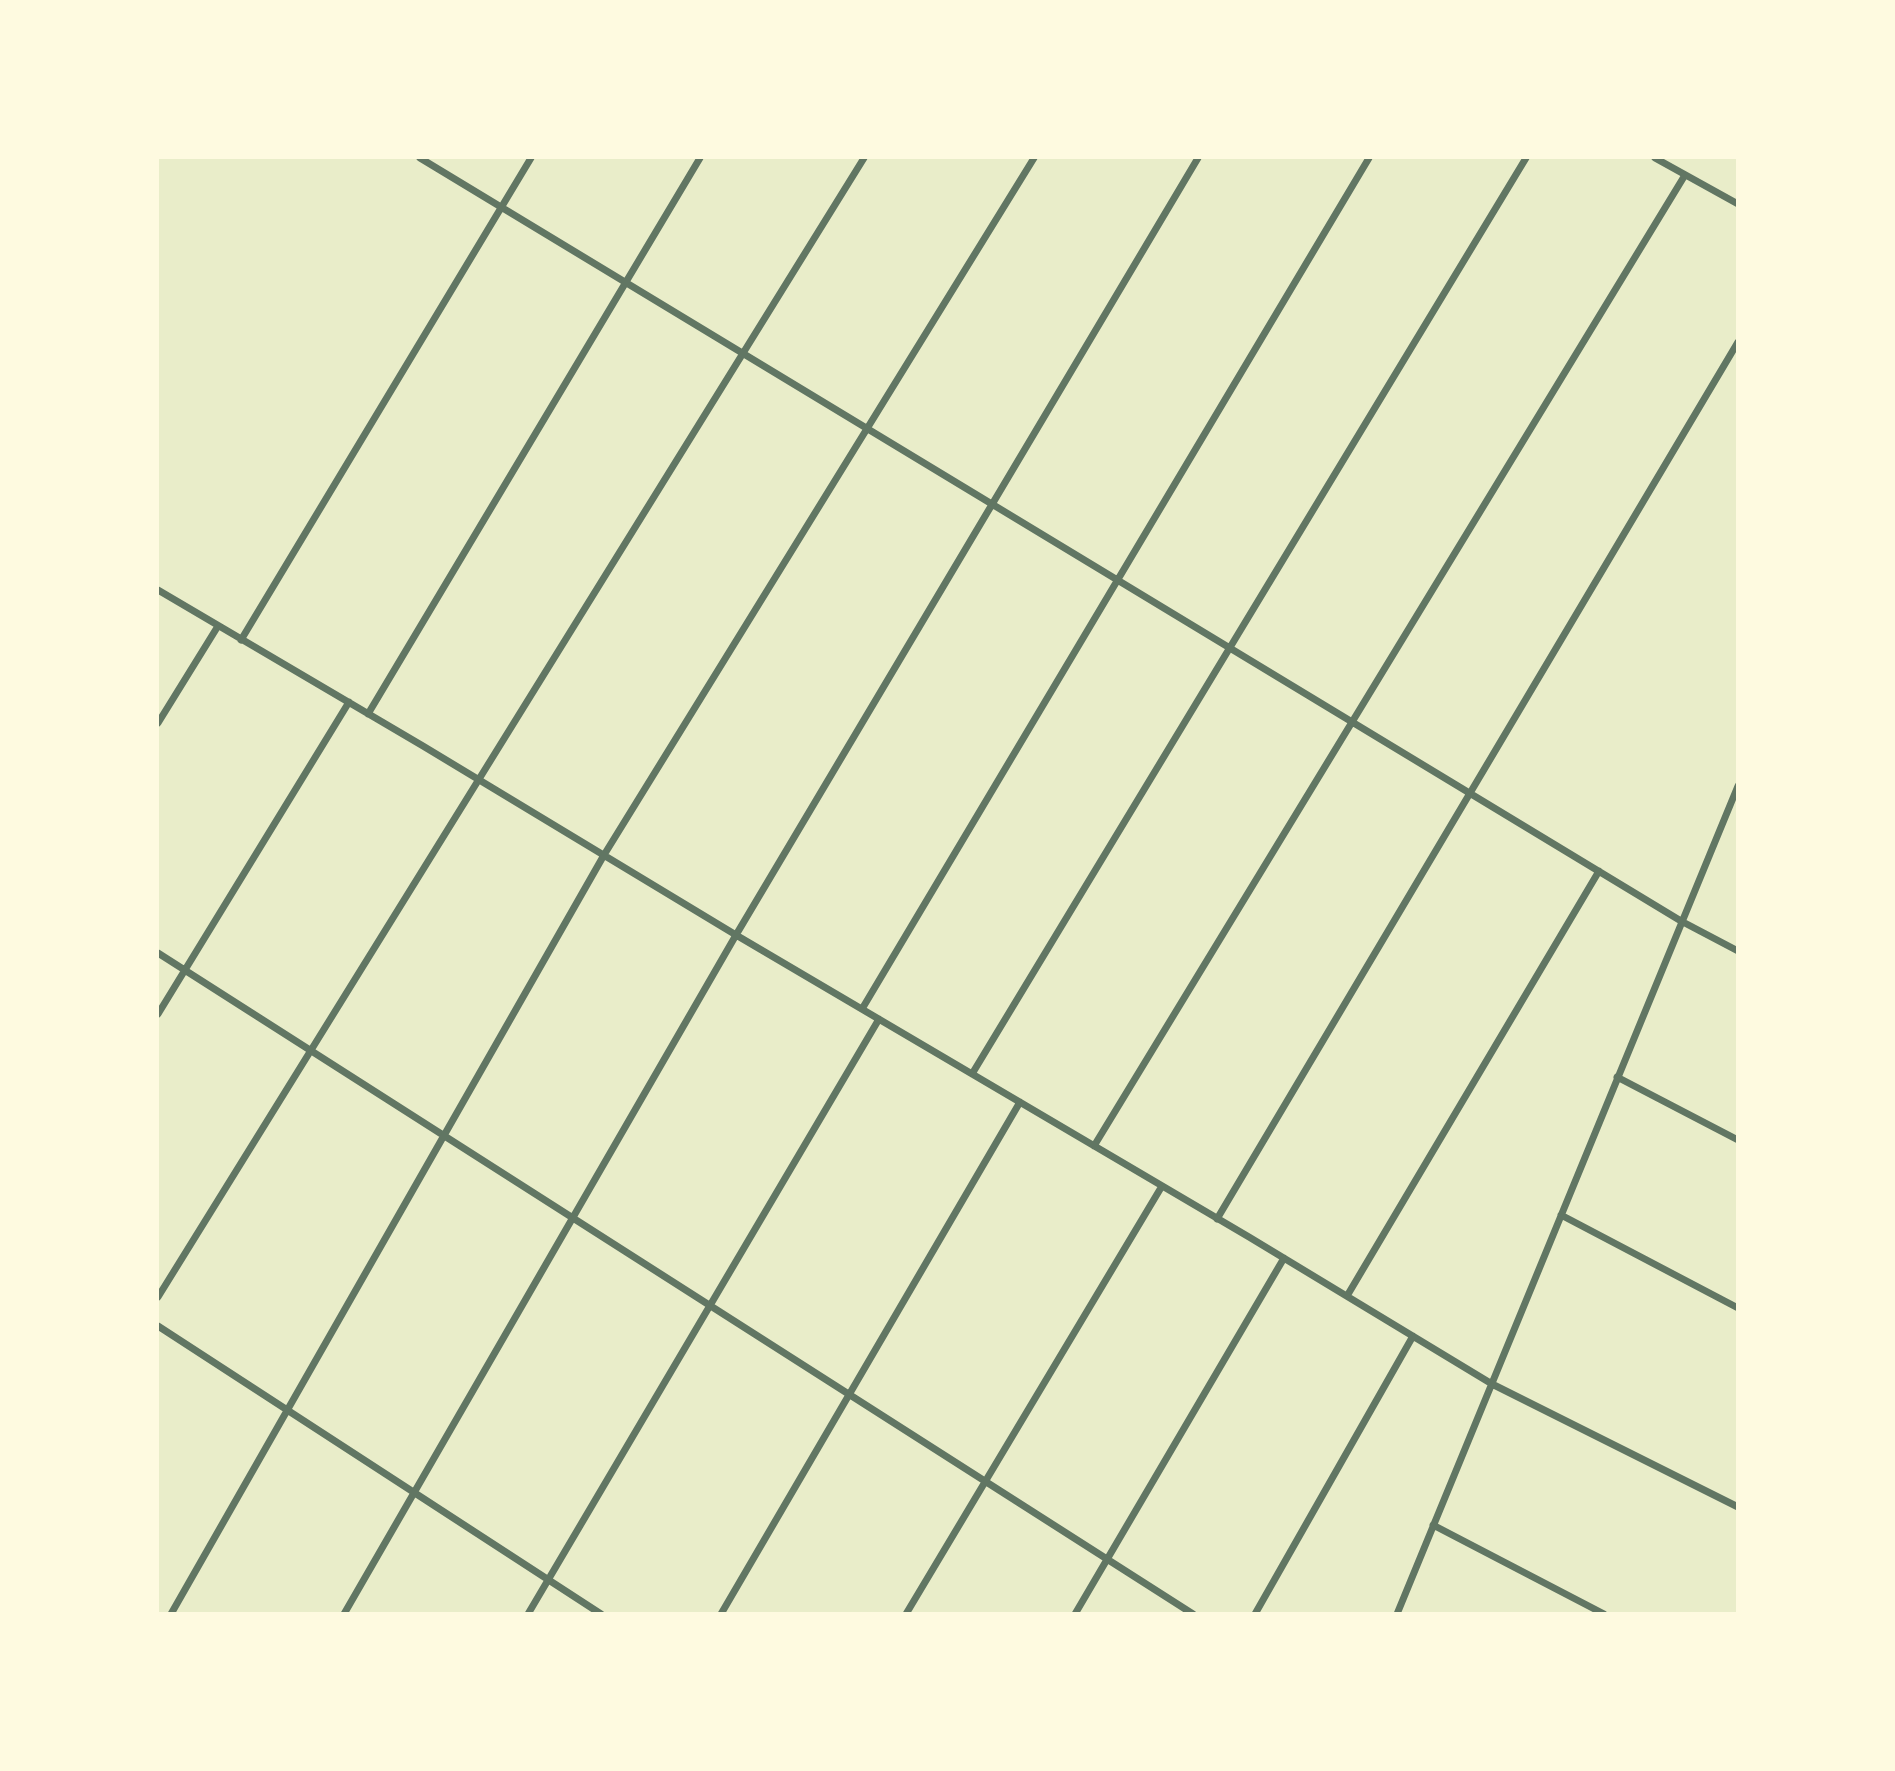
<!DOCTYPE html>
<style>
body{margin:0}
#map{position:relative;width:1895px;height:1771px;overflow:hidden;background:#e9edc9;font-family:"Archivo Narrow",sans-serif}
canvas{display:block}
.frame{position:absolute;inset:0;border:159px solid #fefae0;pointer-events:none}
</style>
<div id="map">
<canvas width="1895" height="1771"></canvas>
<div class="frame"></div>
</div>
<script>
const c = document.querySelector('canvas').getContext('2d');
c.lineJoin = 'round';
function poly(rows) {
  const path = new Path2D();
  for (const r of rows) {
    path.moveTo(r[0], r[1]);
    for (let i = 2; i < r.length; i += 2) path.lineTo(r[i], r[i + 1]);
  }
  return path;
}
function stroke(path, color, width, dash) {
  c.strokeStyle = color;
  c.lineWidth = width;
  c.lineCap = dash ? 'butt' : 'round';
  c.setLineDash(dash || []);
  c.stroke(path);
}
stroke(poly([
 [420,158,1681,921,1738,951],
 [1655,158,1738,204],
 [158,590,423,746,736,935,1249,1237,1492,1384,1738,1507],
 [241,640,531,158],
 [368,714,700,158],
 [158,723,218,626],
 [158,953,1193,1614],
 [862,1009,1369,158],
 [158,1014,349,702],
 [972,1074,1526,158],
 [1617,1077,1738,1140],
 [1094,1146,1685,175],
 [1561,1215,1738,1308],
 [1217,1219,1738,342],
 [1347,1296,1599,871],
 [158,1297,864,158],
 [158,1326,601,1614],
 [1433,1525,1604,1614],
 [171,1614,604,855,1034,158],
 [344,1614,736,935,1198,158],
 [528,1614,879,1019],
 [721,1614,1020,1102],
 [906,1614,1162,1186],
 [1075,1614,1284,1258],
 [1255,1614,1413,1336],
 [1397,1614,1738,786]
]), '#617663', 7);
</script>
